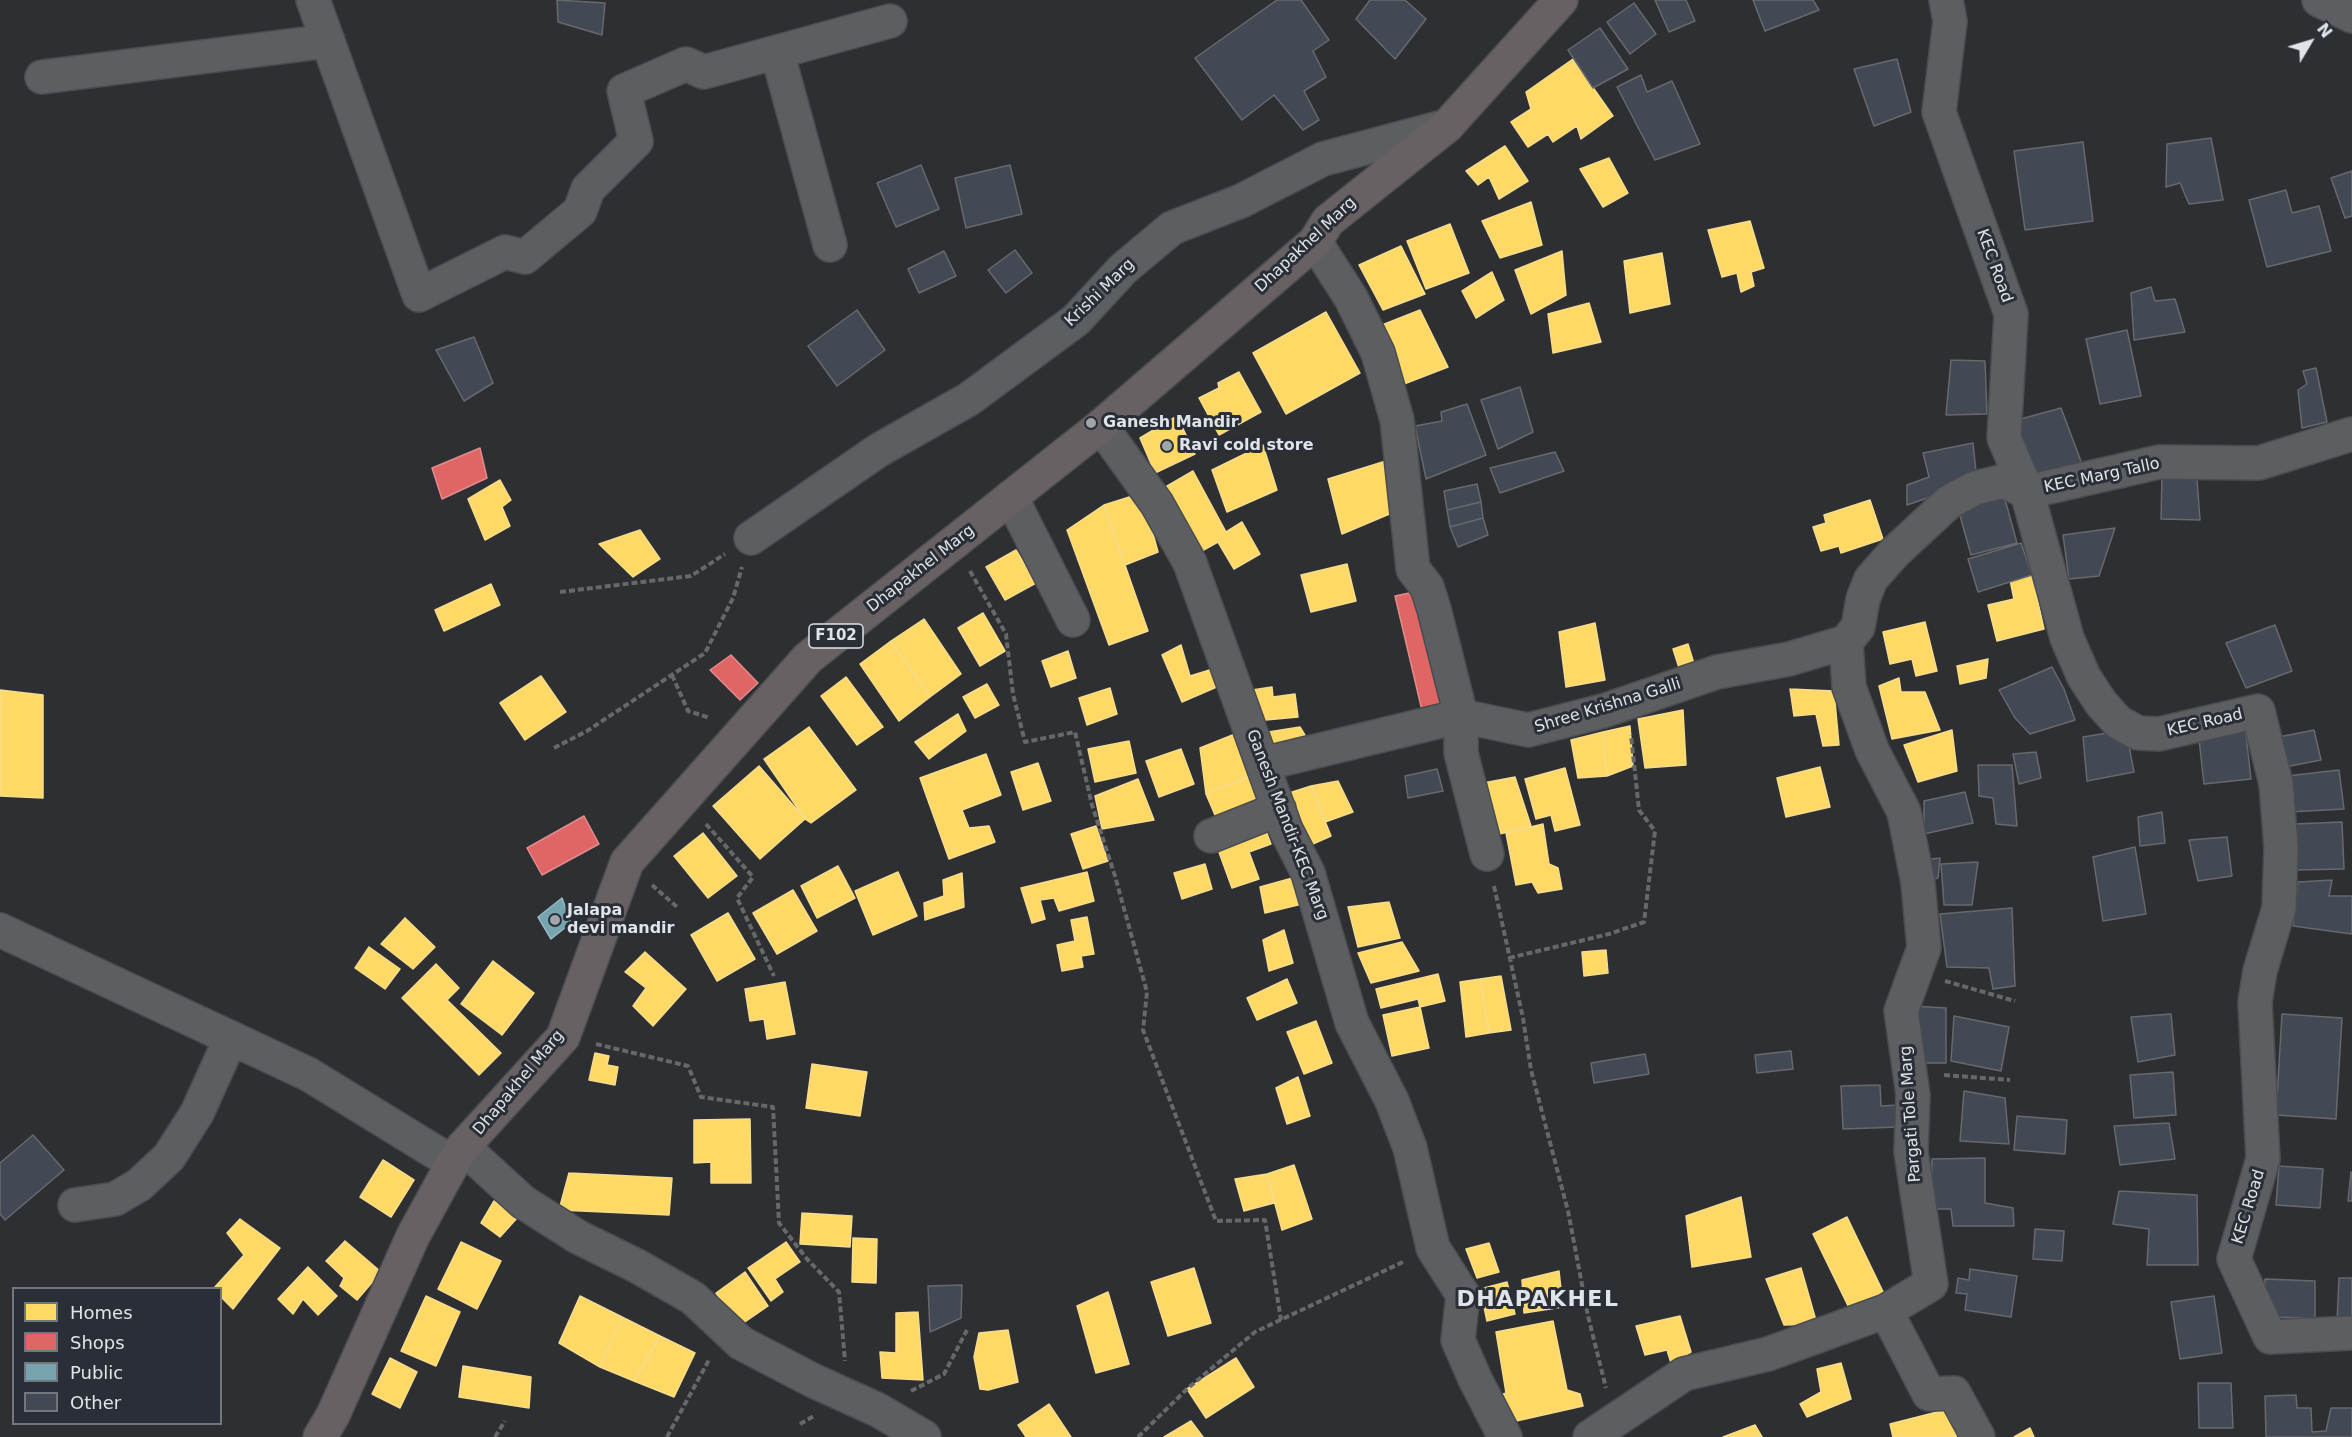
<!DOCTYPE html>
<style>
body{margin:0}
#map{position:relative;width:2352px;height:1437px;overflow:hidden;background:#2d2f33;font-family:"DejaVu Sans",sans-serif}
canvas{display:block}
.legend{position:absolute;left:12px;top:1287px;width:210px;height:138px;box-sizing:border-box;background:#2a2e36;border:2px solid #73767d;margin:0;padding:8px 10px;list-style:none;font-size:18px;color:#e0e3e8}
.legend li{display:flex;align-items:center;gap:12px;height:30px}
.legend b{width:30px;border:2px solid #73767d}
.north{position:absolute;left:2280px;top:12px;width:60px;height:60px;-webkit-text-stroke:4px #2a2e36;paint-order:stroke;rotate:52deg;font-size:16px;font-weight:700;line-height:24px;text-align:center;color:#e0e3e8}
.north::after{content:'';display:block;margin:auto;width:21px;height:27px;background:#e0e3e8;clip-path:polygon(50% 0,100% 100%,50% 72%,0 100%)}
</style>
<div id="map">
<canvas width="2352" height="1437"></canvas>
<ul class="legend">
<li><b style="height:16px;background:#ffd966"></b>Homes</li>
<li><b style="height:16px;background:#e06666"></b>Shops</li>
<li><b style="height:16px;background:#76a5af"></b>Public</li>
<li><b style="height:16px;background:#424955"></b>Other</li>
</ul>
<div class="north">N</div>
</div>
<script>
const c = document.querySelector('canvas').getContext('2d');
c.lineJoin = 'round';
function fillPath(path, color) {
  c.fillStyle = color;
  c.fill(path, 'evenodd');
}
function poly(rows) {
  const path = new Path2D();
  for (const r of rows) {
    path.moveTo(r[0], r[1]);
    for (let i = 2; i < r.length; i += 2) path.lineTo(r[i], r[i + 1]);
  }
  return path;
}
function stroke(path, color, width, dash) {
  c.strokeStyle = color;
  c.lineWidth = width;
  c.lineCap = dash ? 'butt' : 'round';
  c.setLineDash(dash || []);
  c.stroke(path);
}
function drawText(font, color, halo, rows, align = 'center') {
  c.font = font + ' "DejaVu Sans",sans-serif';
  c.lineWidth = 6;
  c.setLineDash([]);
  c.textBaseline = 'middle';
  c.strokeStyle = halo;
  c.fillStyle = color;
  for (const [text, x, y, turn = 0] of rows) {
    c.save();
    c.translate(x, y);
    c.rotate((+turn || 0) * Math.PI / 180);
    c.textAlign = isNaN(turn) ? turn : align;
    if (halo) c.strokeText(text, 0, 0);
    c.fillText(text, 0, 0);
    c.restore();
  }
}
const homes = poly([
 [1573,59,1613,116,1581,139,1577,126,1553,142,1548,134,1528,147,1511,122,1531,109,1526,92,1573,59],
 [1505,146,1528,181,1499,199,1489,177,1478,185,1466,171,1505,146],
 [1609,158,1628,193,1603,207,1580,169,1609,158],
 [1531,202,1542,245,1500,258,1482,221,1531,202],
 [1750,221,1764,268,1751,272,1754,286,1741,292,1737,273,1722,277,1708,230,1750,221],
 [1450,224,1469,273,1426,289,1407,241,1450,224],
 [1401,246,1425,294,1383,310,1359,265,1401,246],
 [1562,251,1566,295,1531,314,1515,270,1562,251],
 [1662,253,1670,304,1630,313,1624,261,1662,253],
 [1492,272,1504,300,1476,318,1462,291,1492,272],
 [1589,303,1601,342,1553,353,1548,314,1589,303],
 [1420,310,1448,367,1404,384,1382,325,1420,310],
 [1326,312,1360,373,1286,414,1253,353,1326,312],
 [1239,372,1261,412,1219,435,1199,398,1219,388,1218,383,1239,372],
 [1177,416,1195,454,1155,473,1140,438,1177,416],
 [1263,445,1277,490,1227,512,1212,470,1263,445],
 [1389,460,1406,507,1342,534,1328,479,1389,460],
 [1193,471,1226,532,1242,522,1260,554,1234,569,1218,542,1200,552,1162,489,1193,471],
 [500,480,511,500,502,507,510,526,485,540,468,499,500,480],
 [1142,493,1158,552,1125,565,1104,505,1142,493],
 [1870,500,1883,539,1841,553,1839,546,1821,551,1813,527,1826,523,1824,515,1870,500],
 [1104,505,1148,631,1109,645,1067,530,1104,505],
 [640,530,660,559,633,577,599,544,640,530],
 [1016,550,1036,583,1005,600,986,567,1016,550],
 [1347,564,1356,601,1311,612,1301,575,1347,564],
 [2032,575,2044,629,1997,641,1988,605,2014,599,2010,580,2032,575],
 [491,584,500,605,444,631,435,610,491,584],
 [983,613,1005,651,980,666,958,628,983,613],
 [924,619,961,674,930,697,891,641,924,619],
 [1925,622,1937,671,1916,676,1912,659,1890,664,1883,632,1925,622],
 [1595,623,1605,680,1566,687,1559,632,1595,623],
 [891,641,930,697,899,721,860,664,891,641],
 [1688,644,1698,677,1681,674,1673,649,1688,644],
 [1181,645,1190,676,1216,668,1219,686,1182,702,1162,655,1181,645],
 [1068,651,1076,678,1051,687,1042,661,1068,651],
 [1988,659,1986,678,1960,684,1957,666,1988,659],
 [541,676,566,712,525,740,500,703,541,676],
 [846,677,883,727,857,745,821,696,846,677],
 [1899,678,1901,692,1925,692,1940,730,1892,739,1879,686,1899,678],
 [987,684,999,705,975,718,963,697,987,684],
 [1272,687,1273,697,1295,694,1298,717,1255,721,1252,690,1272,687],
 [1110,688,1117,714,1087,725,1079,698,1110,688],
 [1790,689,1834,691,1839,745,1823,746,1816,714,1794,716,1790,689],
 [0,690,43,695,43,798,0,796,0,690],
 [1683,710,1686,765,1645,768,1638,719,1683,710],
 [958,714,966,731,929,759,915,742,958,714],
 [1630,726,1633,766,1607,776,1603,732,1630,726],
 [809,727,856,790,811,823,805,819,764,759,809,727],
 [1300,727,1309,742,1268,751,1262,733,1300,727],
 [1952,730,1957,771,1918,782,1904,745,1952,730],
 [1603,732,1607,776,1578,778,1571,740,1603,732],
 [1235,734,1252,775,1206,794,1200,748,1235,734],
 [1129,741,1136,773,1095,782,1088,749,1129,741],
 [1181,749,1194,784,1159,797,1146,761,1181,749],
 [986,754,1001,795,962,810,969,828,989,826,995,842,949,859,920,778,986,754],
 [1038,763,1051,801,1023,810,1011,772,1038,763],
 [759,766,805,819,760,859,713,806,759,766],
 [1820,767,1830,807,1786,817,1777,778,1820,767],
 [1565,768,1580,825,1555,831,1551,815,1536,819,1525,779,1565,768],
 [1252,775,1263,802,1218,822,1206,794,1252,775],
 [1515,777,1531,826,1492,836,1478,784,1515,777],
 [1138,779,1154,820,1102,829,1095,796,1138,779],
 [1338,781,1353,812,1325,822,1311,786,1338,781],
 [1311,786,1331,836,1306,847,1286,794,1311,786],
 [1543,824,1549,864,1558,868,1562,889,1538,893,1532,882,1516,885,1506,833,1543,824],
 [1096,826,1108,861,1083,869,1071,834,1096,826],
 [1264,826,1271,844,1249,852,1259,879,1232,888,1216,844,1264,826],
 [703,833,737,876,708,898,674,856,703,833],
 [1205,864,1212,889,1182,899,1174,873,1205,864],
 [838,866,855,898,817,918,801,886,838,866],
 [898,872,917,916,873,935,855,891,898,872],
 [1087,872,1094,901,1059,911,1054,898,1040,900,1045,919,1032,923,1021,888,1087,872],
 [962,873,964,907,925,920,924,903,944,896,943,880,962,873],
 [1296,877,1306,903,1265,913,1260,887,1296,877],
 [793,890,817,931,777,954,753,913,793,890],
 [1389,902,1400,938,1358,947,1348,907,1389,902],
 [728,913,755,959,717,981,691,935,728,913],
 [1087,917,1094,954,1081,956,1083,967,1062,971,1057,945,1075,941,1071,920,1087,917],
 [405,918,435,947,413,969,381,944,405,918],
 [1284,930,1293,963,1269,971,1263,940,1284,930],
 [1402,942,1419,971,1371,983,1358,953,1402,942],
 [369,947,400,969,385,989,355,968,369,947],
 [1606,950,1608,973,1584,976,1582,952,1606,950],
 [645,952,686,989,653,1026,633,1006,646,988,625,972,645,952],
 [493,961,534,993,502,1035,461,1004,493,961],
 [436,964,459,988,447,1000,501,1053,479,1075,402,998,436,964],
 [1438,974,1445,1001,1420,1007,1418,999,1381,1008,1376,989,1438,974],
 [1501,976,1511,1030,1489,1033,1480,979,1501,976],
 [1287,979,1297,1003,1257,1020,1247,998,1287,979],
 [1480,979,1489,1033,1466,1037,1460,982,1480,979],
 [785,982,795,1034,767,1039,764,1019,750,1021,745,989,785,982],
 [1420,1007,1429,1048,1392,1056,1383,1015,1420,1007],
 [1316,1021,1332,1063,1304,1074,1287,1032,1316,1021],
 [595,1053,609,1056,607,1065,618,1067,615,1085,589,1080,595,1053],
 [812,1064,867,1072,860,1116,806,1108,812,1064],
 [1298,1077,1310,1116,1287,1124,1276,1088,1298,1077],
 [750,1119,751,1183,711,1183,711,1162,694,1163,694,1120,750,1119],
 [383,1160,414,1180,391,1217,360,1197,383,1160],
 [1294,1165,1312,1219,1282,1230,1267,1174,1294,1165],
 [569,1173,672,1178,669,1215,559,1210,569,1173],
 [1267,1174,1274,1203,1244,1211,1235,1179,1267,1174],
 [1741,1197,1751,1257,1692,1267,1686,1216,1741,1197],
 [494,1201,518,1217,500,1237,481,1223,494,1201],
 [802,1213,852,1216,850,1247,800,1244,802,1213],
 [1847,1217,1888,1302,1854,1318,1813,1234,1847,1217],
 [240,1219,280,1248,233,1309,220,1296,220,1288,214,1288,244,1255,227,1233,240,1219],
 [853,1238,877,1239,876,1283,852,1282,853,1238],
 [345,1241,381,1272,357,1300,340,1286,344,1278,326,1261,345,1241],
 [461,1242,501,1261,477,1309,438,1289,461,1242],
 [786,1242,800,1262,775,1279,783,1292,771,1301,748,1268,786,1242],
 [1489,1243,1499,1272,1477,1278,1466,1249,1489,1243],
 [308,1267,337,1296,318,1315,303,1299,293,1314,278,1299,308,1267],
 [1194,1268,1211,1323,1168,1336,1151,1282,1194,1268],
 [1801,1268,1817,1324,1784,1325,1766,1279,1801,1268],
 [1559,1271,1563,1307,1524,1313,1522,1280,1559,1271],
 [745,1272,768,1306,739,1326,716,1293,745,1272],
 [1507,1282,1515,1314,1487,1321,1480,1289,1507,1282],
 [1108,1292,1129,1364,1096,1373,1077,1306,1108,1292],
 [426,1296,460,1312,436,1366,401,1351,426,1296],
 [580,1296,622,1317,600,1367,559,1343,580,1296],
 [918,1312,923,1380,882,1378,880,1352,896,1353,896,1313,918,1312],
 [1680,1316,1691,1352,1671,1363,1667,1350,1645,1355,1636,1326,1680,1316],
 [622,1317,660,1336,634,1381,600,1367,622,1317],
 [1553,1321,1567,1390,1580,1394,1583,1406,1503,1424,1498,1396,1506,1393,1496,1332,1553,1321],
 [1008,1330,1018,1382,988,1390,980,1389,974,1357,979,1333,1008,1330],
 [660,1336,695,1353,674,1397,634,1381,660,1336],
 [390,1358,417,1372,400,1408,372,1394,390,1358],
 [1236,1358,1254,1387,1206,1418,1187,1389,1236,1358],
 [1841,1363,1851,1399,1807,1417,1800,1404,1821,1392,1817,1369,1841,1363],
 [463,1366,531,1377,529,1408,459,1397,463,1366],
 [1049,1404,1071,1437,1026,1437,1018,1425,1049,1404],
 [1949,1409,1957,1437,1893,1437,1890,1424,1949,1409],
 [1191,1421,1203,1437,1164,1437,1191,1421],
 [1755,1425,1762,1437,1723,1437,1755,1425],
 [2030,1428,2034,1437,2014,1437,2030,1428]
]);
fillPath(homes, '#ffd966');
stroke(homes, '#f6dc8d', 1.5);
const shops = poly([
 [480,448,487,478,442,499,432,468,480,448],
 [1414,592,1451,713,1424,719,1395,596,1414,592],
 [731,655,758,683,740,700,710,670,731,655],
 [584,816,599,844,542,875,527,848,584,816]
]);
fillPath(shops, '#e06666');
stroke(shops, '#e08c8d', 1.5);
const public = poly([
 [562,898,571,923,551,939,538,917,562,898]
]);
fillPath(public, '#76a5af');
stroke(public, '#96b8c0', 1.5);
const building = poly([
 [557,0,605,3,602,35,558,22,557,0],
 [1277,0,1301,0,1329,40,1313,51,1326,77,1304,91,1319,120,1303,130,1274,95,1242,120,1195,58,1277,0],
 [1370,0,1405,0,1426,19,1395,59,1356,19,1370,0],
 [1655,0,1686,0,1695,21,1669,32,1655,0],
 [1753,0,1813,0,1819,10,1765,31,1753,0],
 [1634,3,1656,34,1630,54,1607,22,1634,3],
 [1600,28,1628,69,1593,88,1568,50,1600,28],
 [1897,59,1911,112,1874,126,1854,69,1897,59],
 [1641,75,1647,92,1672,81,1700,144,1655,160,1617,87,1641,75],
 [2211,138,2223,200,2189,204,2180,183,2166,187,2167,144,2211,138],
 [2083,142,2093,221,2025,230,2014,151,2083,142],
 [921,165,939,209,896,227,877,183,921,165],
 [1010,165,1022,214,966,228,955,178,1010,165],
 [2352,171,2352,216,2345,218,2331,178,2352,171],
 [2286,190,2292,213,2319,206,2331,251,2267,267,2249,200,2286,190],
 [1015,250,1032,273,1006,293,988,270,1015,250],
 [944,251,956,276,919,293,908,269,944,251],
 [2151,287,2155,301,2175,299,2185,332,2134,340,2131,293,2151,287],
 [857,310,885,350,837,386,808,346,857,310],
 [2127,330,2141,396,2100,404,2086,339,2127,330],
 [474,337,493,383,464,401,436,350,474,337],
 [1951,360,1985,361,1987,414,1946,415,1951,360],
 [2316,368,2327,422,2302,428,2298,390,2307,384,2303,371,2316,368],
 [1520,387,1533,432,1498,449,1481,400,1520,387],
 [1467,404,1486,455,1426,479,1415,426,1442,421,1441,412,1467,404],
 [2061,408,2082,464,2028,477,2017,420,2061,408],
 [1973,443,1977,481,1907,505,1907,485,1929,477,1923,453,1973,443],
 [1555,452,1564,471,1500,493,1490,468,1555,452],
 [2162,477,2197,479,2200,520,2161,519,2162,477],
 [1477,484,1481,502,1447,510,1444,491,1477,484],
 [2003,492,2017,543,1971,555,1957,505,2003,492],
 [1481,502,1483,518,1450,527,1447,510,1481,502],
 [1483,518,1488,535,1458,547,1450,527,1483,518],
 [2115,528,2099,576,2069,579,2063,535,2115,528],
 [2021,543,2032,575,1978,592,1968,559,2021,543],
 [2275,625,2292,671,2246,688,2226,643,2275,625],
 [2052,667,2064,689,2075,720,2030,734,2015,718,1999,690,2052,667],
 [2245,726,2251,779,2204,784,2198,730,2245,726],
 [2126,730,2134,772,2087,781,2083,737,2126,730],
 [2314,730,2321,760,2285,767,2279,737,2314,730],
 [2036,752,2041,778,2019,784,2013,754,2036,752],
 [1978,765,2012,765,2017,826,1996,824,1993,798,1979,796,1978,765],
 [1437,769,1443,791,1408,798,1405,776,1437,769],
 [2339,770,2344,809,2289,812,2287,776,2339,770],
 [1965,792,1973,823,1924,834,1924,801,1965,792],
 [2162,812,2165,843,2140,846,2138,817,2162,812],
 [2342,822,2344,869,2297,870,2295,824,2342,822],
 [2227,837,2232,876,2198,881,2189,840,2227,837],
 [2135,847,2146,914,2103,921,2093,857,2135,847],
 [1940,858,1938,878,1930,880,1923,860,1940,858],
 [1978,862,1972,905,1944,905,1941,864,1978,862],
 [2332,880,2329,896,2352,896,2352,934,2293,926,2298,882,2332,880],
 [2012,908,2015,986,1993,989,1989,968,1947,967,1940,914,2012,908],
 [1913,1006,1946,1008,1946,1063,1914,1063,1913,1006],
 [2171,1014,2175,1055,2138,1062,2131,1017,2171,1014],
 [2282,1014,2342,1018,2336,1119,2276,1115,2282,1014],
 [1954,1016,2009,1027,2001,1071,1951,1061,1954,1016],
 [1791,1051,1793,1069,1757,1073,1755,1055,1791,1051],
 [1645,1054,1649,1074,1594,1083,1591,1063,1645,1054],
 [2173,1072,2176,1115,2134,1118,2130,1075,2173,1072],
 [1880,1085,1881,1106,1899,1105,1900,1127,1843,1129,1841,1086,1880,1085],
 [1964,1091,2005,1098,2009,1144,1960,1141,1964,1091],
 [2017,1116,2067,1120,2065,1154,2014,1150,2017,1116],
 [2169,1123,2175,1159,2120,1165,2114,1126,2169,1123],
 [33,1135,64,1170,5,1220,0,1214,0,1163,33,1135],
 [1985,1158,1985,1203,2013,1208,2014,1226,1953,1226,1951,1209,1931,1209,1932,1159,1985,1158],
 [2279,1166,2323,1169,2320,1208,2276,1205,2279,1166],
 [2351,1172,2352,1172,2352,1201,2348,1201,2351,1172],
 [2119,1191,2197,1195,2198,1265,2147,1265,2149,1229,2113,1224,2119,1191],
 [2035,1229,2064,1231,2062,1261,2033,1259,2035,1229],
 [1970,1269,2017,1276,2011,1317,1965,1310,1967,1294,1956,1293,1958,1278,1969,1280,1970,1269],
 [2339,1278,2352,1278,2352,1323,2337,1322,2339,1278],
 [2265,1279,2315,1281,2315,1318,2264,1317,2265,1279],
 [962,1285,961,1318,930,1332,928,1286,962,1285],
 [2214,1296,2222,1353,2180,1359,2171,1302,2214,1296],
 [2198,1383,2231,1383,2233,1428,2199,1428,2198,1383],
 [2296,1395,2297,1408,2311,1408,2312,1432,2326,1431,2331,1408,2352,1408,2352,1437,2266,1437,2265,1396,2296,1395]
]);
fillPath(building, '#424955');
stroke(building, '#67696c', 1.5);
const minor = poly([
 [313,0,419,295,505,252,525,257,580,211,588,189,636,141,624,91,686,64,704,72,890,21],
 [1946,0,1950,21,1939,112,2011,314,2004,438,2027,492,2067,638,2084,677,2101,703,2118,722,2138,733,2159,734,2258,711,2276,784,2281,847,2279,908,2260,971,2255,1002,2263,1159,2234,1259,2270,1337,2352,1333],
 [2319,0,2352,16],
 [777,52,830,245],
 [42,77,328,41],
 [1315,242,1351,298,1378,353,1397,420,1413,569,1427,587,1434,609,1461,716,1461,753,1487,854],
 [1101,426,1157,504,1190,563,1286,830,1308,873,1352,1023,1392,1101,1410,1148,1433,1248,1463,1295,1458,1340,1475,1379,1505,1437],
 [1011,497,1073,620],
 [751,538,879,450,969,399,1076,320,1123,269,1172,228,1241,201,1323,159,1447,126],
 [1263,764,1461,716,1528,730,1603,711,1717,672,1789,659,1846,642],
 [1211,836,1279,809],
 [0,930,308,1074,453,1163],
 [463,1147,523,1202,578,1237,637,1266,693,1298,741,1343,814,1381,878,1410,924,1437],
 [75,1205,115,1199,139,1185,169,1157,197,1113,231,1038],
 [1590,1437,1684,1374,1768,1354,1886,1311],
 [1978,1437,1954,1393,1929,1394,1886,1311,1931,1284,1911,1152,1913,1095,1901,1011,1924,948,1918,883,1904,812,1872,750,1849,687,1846,642,1858,627,1863,599,1871,579,1895,552,1949,502,1975,488,2004,481,2027,492,2159,462,2259,463,2352,434]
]);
const major = poly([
 [320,1437,333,1415,413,1236,453,1163,463,1147,563,1037,627,862,808,658,1101,426,1315,242,1328,221,1447,126,1561,0]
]);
stroke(minor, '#4a4c50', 36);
stroke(major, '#4a4c50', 36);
stroke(poly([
 [970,571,1006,634,1013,694,1025,742,1075,732,1092,805,1115,876,1147,992,1143,1030,1216,1221,1265,1220,1281,1320],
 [560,592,691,576,725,554],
 [672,675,688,711,710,718],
 [554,748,587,731,705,653,733,598,742,567],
 [706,824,753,877,737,898,774,976],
 [652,885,677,907],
 [1494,886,1523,1018,1531,1070,1568,1211,1588,1316,1606,1388],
 [1509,958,1609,934,1644,922,1655,831,1639,810,1631,735],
 [1945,981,2015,1001],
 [596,1044,688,1066,701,1097,773,1107,779,1223,807,1259,839,1292,845,1361],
 [1944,1075,2010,1080],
 [911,1391,944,1374,967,1330],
 [800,1424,814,1416],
 [495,1437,505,1421],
 [667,1437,710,1358],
 [1138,1437,1187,1389,1255,1332,1403,1262]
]), '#66686a', 4, [6, 3]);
stroke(minor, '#5c5e61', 33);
stroke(major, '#686163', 33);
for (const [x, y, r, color] of [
 [1091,423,6,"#a1a4a9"],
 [1167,446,6,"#a1a4a9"],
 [555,920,6,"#a1a4a9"]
]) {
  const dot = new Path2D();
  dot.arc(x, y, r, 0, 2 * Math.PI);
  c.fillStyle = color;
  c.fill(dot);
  stroke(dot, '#2a2e36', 2);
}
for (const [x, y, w] of [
 [836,636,54]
]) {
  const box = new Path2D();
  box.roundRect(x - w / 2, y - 12, w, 24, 4.5);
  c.fillStyle = '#2a2e36';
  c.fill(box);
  stroke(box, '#e0e3e8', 1.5);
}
drawText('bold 15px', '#e0e3e8', null, [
 ["F102",836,636]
]);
drawText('16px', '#e0e3e8', '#2a2e36', [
 ["Dhapakhel Marg",1306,245,-43],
 ["KEC Road",1994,266,70],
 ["Krishi Marg",1100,293,-44],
 ["KEC Marg Tallo",2102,476,-12],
 ["Dhapakhel Marg",921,569,-38],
 ["Shree Krishna Galli",1608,706,-17],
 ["KEC Road",2205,723,-13],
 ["Ganesh Mandir-KEC Marg",1287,825,69],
 ["Dhapakhel Marg",519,1083,-50],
 ["Pargati Tole Marg",1911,1114,-94],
 ["KEC Road",2249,1207,-73]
]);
drawText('bold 16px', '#e0e3e8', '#2a2e36', [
 ["Ganesh Mandir",1103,423],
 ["Ravi cold store",1179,446],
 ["Jalapa",567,911],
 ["devi mandir",567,929]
], 'left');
c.letterSpacing = '1.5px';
drawText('bold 22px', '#e0e3e8', '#2a2e36', [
 ["DHAPAKHEL",1538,1300]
]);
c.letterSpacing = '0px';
</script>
